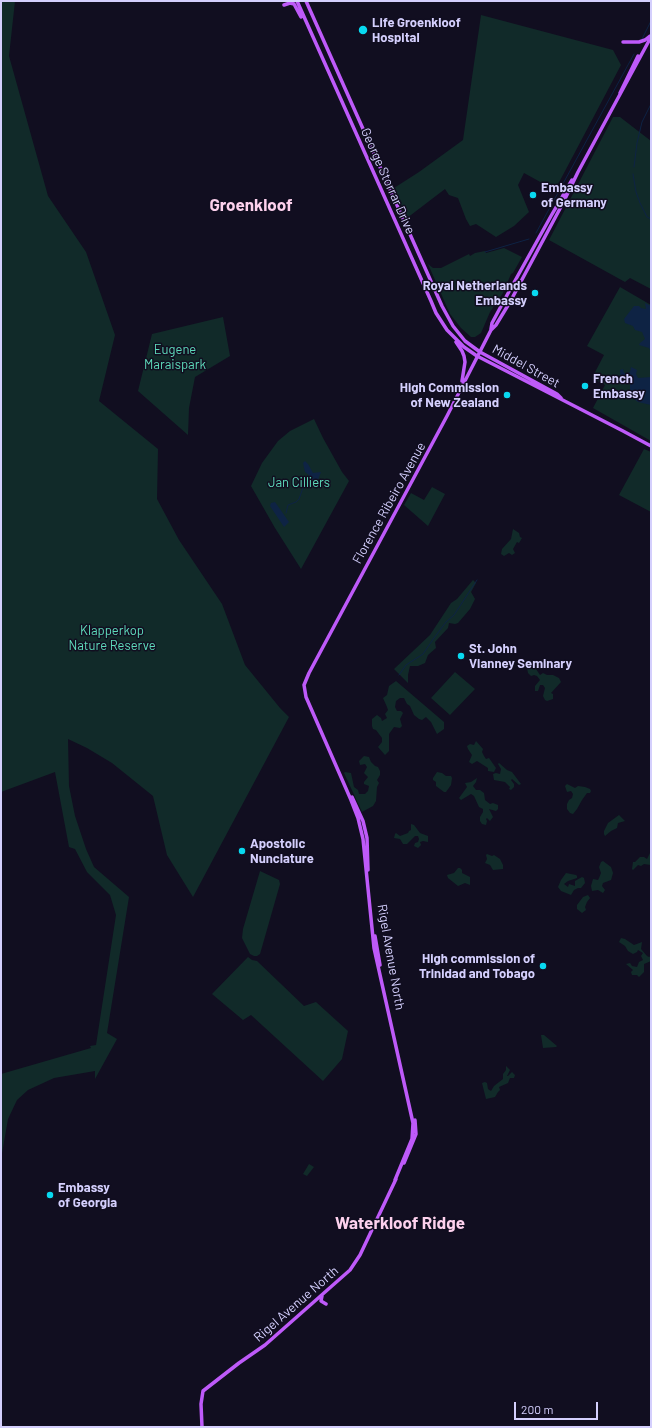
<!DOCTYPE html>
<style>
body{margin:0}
#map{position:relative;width:652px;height:1428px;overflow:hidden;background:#110e20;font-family:Barlow,sans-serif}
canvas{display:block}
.frame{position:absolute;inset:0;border:2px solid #d4cffd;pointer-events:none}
.scale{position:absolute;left:514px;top:1402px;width:84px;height:18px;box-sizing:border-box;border:2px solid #d4cffd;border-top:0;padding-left:5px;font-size:12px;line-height:14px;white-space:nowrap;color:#d4cffd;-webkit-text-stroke:3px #110e20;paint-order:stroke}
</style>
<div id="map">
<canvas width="652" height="1428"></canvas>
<div class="frame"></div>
<div class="scale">200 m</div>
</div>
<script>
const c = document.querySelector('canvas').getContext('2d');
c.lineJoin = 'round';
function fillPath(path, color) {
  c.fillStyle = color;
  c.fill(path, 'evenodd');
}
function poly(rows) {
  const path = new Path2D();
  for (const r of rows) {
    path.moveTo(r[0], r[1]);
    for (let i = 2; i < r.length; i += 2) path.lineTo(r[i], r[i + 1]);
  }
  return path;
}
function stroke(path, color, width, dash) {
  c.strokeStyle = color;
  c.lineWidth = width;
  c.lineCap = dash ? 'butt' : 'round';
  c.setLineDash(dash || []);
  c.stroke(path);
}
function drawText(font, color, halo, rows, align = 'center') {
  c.font = font + ' Barlow,sans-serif';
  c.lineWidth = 3;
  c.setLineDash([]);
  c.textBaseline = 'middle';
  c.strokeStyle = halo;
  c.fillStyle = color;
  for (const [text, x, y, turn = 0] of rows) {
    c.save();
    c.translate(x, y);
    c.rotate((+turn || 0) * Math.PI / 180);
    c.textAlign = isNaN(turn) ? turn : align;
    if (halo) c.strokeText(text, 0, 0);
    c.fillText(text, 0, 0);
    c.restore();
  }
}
fillPath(poly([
 [1,1,15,1,9,56,48,196,86,252,115,335,99,401,158,449,157,499,179,540,222,604,245,665,280,708,289,717,193,897,167,855,153,796,112,763,87,748,68,739,69,786,75,816,86,849,94,867,129,897,107,1033,117,1039,95,1079,95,1071,54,1078,28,1090,17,1100,8,1119,1,1159,1,1074,91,1048,90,1046,96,1045,116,915,110,895,87,872,75,849,69,847,55,772,1,792],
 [481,15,613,50,621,65,555,190,524,173,518,185,529,212,514,226,496,237,476,224,470,226,466,219,458,198,449,195,445,189,407,218,394,188,419,172,463,140],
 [613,117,620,117,651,141,651,289,630,278,625,282,549,240],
 [504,248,522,257,513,273,511,274,503,293,490,312,481,333,475,337,471,337,461,328,450,314,428,264,433,268,441,268,469,254,470,256,475,253,485,251,486,253],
 [620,287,651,305,651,441,593,408,605,385,592,378,604,355,587,346],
 [223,317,230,356,195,377,189,408,188,435,138,391,152,334],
 [314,419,323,438,342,472,349,481,301,569,275,528,251,486,262,463,278,441,290,431],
 [644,449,651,452,651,512,619,495],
 [432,487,445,494,428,526,404,505,411,493,424,500],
 [513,529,519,533,520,537,522,538,519,543,517,542,513,549,515,553,512,555,509,553,504,556,501,554,502,549,511,539],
 [473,580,476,583,471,592,475,599,470,609,458,623,455,624,449,623,448,628,435,642,436,648,428,655,425,663,418,666,410,666,408,675,408,683,394,669,430,635,451,603,457,599],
 [530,665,536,669,540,675,543,673,547,675,553,675,559,678,561,682,551,693,553,694,553,699,547,701,545,700,543,696,545,688,543,685,540,685,538,691,535,691,535,686,540,680,537,676,534,675,531,676,528,673,527,668],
 [455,672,475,689,450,715,431,698],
 [396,681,444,722,444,729,437,734,431,722,426,717,422,720,419,719,414,715,410,706,407,704,404,698,400,698,396,701,395,707,397,711,401,711,403,713,400,719,402,726,400,728,394,727,389,734,389,751,385,755,378,747,382,742,382,738,376,730,373,729,372,726,372,719,377,715,381,718,382,721,387,718,385,714,388,710,387,707,383,698,387,695,389,686],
 [476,741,483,749,482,752,484,756,486,759,489,758,496,768,494,772,488,771,488,768,477,761,472,764,469,762,472,755,468,749,467,746,470,744,474,745],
 [364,756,369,757,371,762,375,766,378,767,380,771,380,775,377,780,379,783,377,787,376,801,373,806,362,812,344,773,345,772,351,773,354,787,358,790,359,794,365,794,368,791,369,786,364,784,364,782,368,777,364,773,367,767,365,764,360,765,359,761],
 [499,763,507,770,512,772,521,784,519,785,512,779,511,780,514,784,514,787,511,790,509,789,510,787,505,782,494,780,493,774,496,773,500,774,501,769,498,764],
 [437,772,442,773,446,776,451,776,452,778,451,785,446,792,444,792,436,786,436,782,433,780,433,778],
 [477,778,476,782,473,786,476,790,480,790,484,793,485,800,490,804,493,803,498,805,498,809,496,811,489,809,493,817,490,821,487,818,486,819,487,821,486,825,482,824,480,821,480,817,483,812,483,809,479,807,474,796,471,794,461,800,459,798,467,787,465,783,471,782],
 [567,784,575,788,578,786,585,787,590,789,591,791,590,793,587,793,582,800,577,809,573,814,570,813,567,809,567,804,569,800,572,798,573,794,571,791,567,792,565,786],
 [619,815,625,821,618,823,617,828,611,831,605,836,604,834,604,831,608,823],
 [411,824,414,825,420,833,428,836,428,842,423,841,420,842,421,845,418,848,414,846,415,843,418,842,419,839,418,836,415,836,407,844,403,844,400,839,394,838,395,834,396,833,400,836,408,833,409,831,411,830],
 [650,853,651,853,651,865,644,864,641,866,638,865,633,870,632,869,633,862,635,862,640,857,644,857,647,859],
 [487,854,492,856,494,855,500,859,503,865,503,869,493,870,490,865,485,863,487,859,486,855],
 [603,861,611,867,613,873,611,880,603,883,602,886,605,890,603,893,598,890,592,891,591,886,593,879,598,880,599,878,601,873,599,867,601,862],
 [458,868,460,868,462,870,462,873,470,877,470,885,465,883,458,886,448,878,447,875,454,873],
 [260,871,279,880,280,884,260,954,257,956,254,956,250,954,242,938,243,929],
 [566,873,576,875,577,876,577,878,568,881,564,884,568,887,569,884,575,886,575,881,582,877,584,878,585,883,581,888,578,888,574,890,571,895,561,891,558,887,561,880],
 [588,895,590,898,587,902,585,907,586,910,582,913,577,909,577,905,583,897],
 [621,938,625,939,634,945,642,942,641,949,647,956,649,957,651,956,651,961,644,964,644,972,639,977,637,975,632,975,631,972,633,970,626,964,630,963,632,966,637,967,639,962,643,960,641,956,643,953,638,950,637,952,633,954,628,951,625,946,619,942],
 [248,957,252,960,257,961,304,1006,316,1002,348,1031,342,1059,323,1081,251,1015,243,1020,212,994],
 [541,1035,544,1035,557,1046,556,1047,543,1048],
 [506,1066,510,1070,507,1076,508,1076,512,1072,515,1075,514,1078,510,1078,508,1083,499,1087,500,1090,498,1092,495,1097,486,1099,482,1083,485,1082,487,1083,488,1089,491,1091,494,1086,503,1079,503,1074,506,1070],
 [309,1164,314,1167,307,1176,303,1174]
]), '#112a29');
fillPath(poly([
 [645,303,651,306,651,352,649,348,639,345,640,343,645,339,642,332,635,330,633,326,625,323,624,319,634,306,639,306,641,308,646,309],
 [631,367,637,370,636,374,638,378,651,377,651,405,638,402,631,397,630,393,630,383,621,379,620,370,623,369,624,373,627,373,630,372],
 [305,461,308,464,313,473,321,472,318,480,313,484,310,482,309,475,305,472,303,463],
 [275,502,289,522,284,527,270,506,271,503]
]), '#0e2344');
stroke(poly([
 [642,39,651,21],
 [634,167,637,143,642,122,651,104],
 [633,174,636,192,640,203,647,217,651,219],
 [536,233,634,54],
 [485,252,529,239],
 [286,513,288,505,296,502,299,499,304,485,310,479],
 [399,675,406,665,423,654,434,638,446,622,454,615,477,580]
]), '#0e2344', 1);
stroke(poly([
 [297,1,431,301,436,313,447,330,464,347,477,356,623,431,651,446],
 [306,1,442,306,453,326,465,341,480,352,557,394,561,398],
 [284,5,290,3,294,4,301,17],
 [623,42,639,42,645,40,650,36],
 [620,93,638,56],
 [491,329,492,323,506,297,551,216,572,180],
 [456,342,462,351,464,356,465,362,462,381],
 [352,797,363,821,367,838,368,870],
 [375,936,380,965],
 [404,1163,416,1134,415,1120],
 [395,1180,412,1139,413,1123,374,948,363,839,358,818,351,800,306,697,304,685,309,673,447,416,491,330,496,325,510,302,563,203,578,172,651,37],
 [322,1296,321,1301,326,1304],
 [202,1427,201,1404,203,1391,239,1363,265,1345,350,1270,360,1255,396,1179]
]), '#be5af9', 3.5);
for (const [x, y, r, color] of [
 [363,30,5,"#08d9f0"],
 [533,195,4,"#08d9f0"],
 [535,293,4,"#08d9f0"],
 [585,386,4,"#08d9f0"],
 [507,395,4,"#08d9f0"],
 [461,656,4,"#08d9f0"],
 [242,851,4,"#08d9f0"],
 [543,966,4,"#08d9f0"],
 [50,1195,4,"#08d9f0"]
]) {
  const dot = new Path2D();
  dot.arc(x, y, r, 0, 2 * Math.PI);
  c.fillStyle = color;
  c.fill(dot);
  stroke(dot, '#110e20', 1.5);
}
drawText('bold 13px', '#d4cffd', '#110e20', [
 ["Life Groenkloof",372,23],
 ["Hospital",372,38],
 ["Embassy",541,188],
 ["of Germany",541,203],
 ["Royal Netherlands",527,286,"right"],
 ["Embassy",527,301,"right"],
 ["French",593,379],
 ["Embassy",593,394],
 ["High Commission",499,388,"right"],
 ["of New Zealand",499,403,"right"],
 ["St. John",469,649],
 ["Vianney Seminary",469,664],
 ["Apostolic",250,844],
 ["Nunciature",250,859],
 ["High commission of",535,959,"right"],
 ["Trinidad and Tobago",535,974,"right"],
 ["Embassy",58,1188],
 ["of Georgia",58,1203]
], 'left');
drawText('13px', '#d4cffd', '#110e20', [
 ["George Storrar Drive",388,181,66],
 ["Middel Street",526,366,29],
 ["Florence Ribeiro Avenue",389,503,-61],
 ["Rigel Avenue North",391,957,80],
 ["Rigel Avenue North",296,1304,-41]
]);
drawText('13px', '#5edbbb', '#110e20', [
 ["Eugene",175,350],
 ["Maraispark",175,365],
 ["Jan Cilliers",299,483],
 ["Klapperkop",112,631],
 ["Nature Reserve",112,646]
]);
drawText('bold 17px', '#fdd1ed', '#110e20', [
 ["Groenkloof",251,205],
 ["Waterkloof Ridge",400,1223]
]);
</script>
